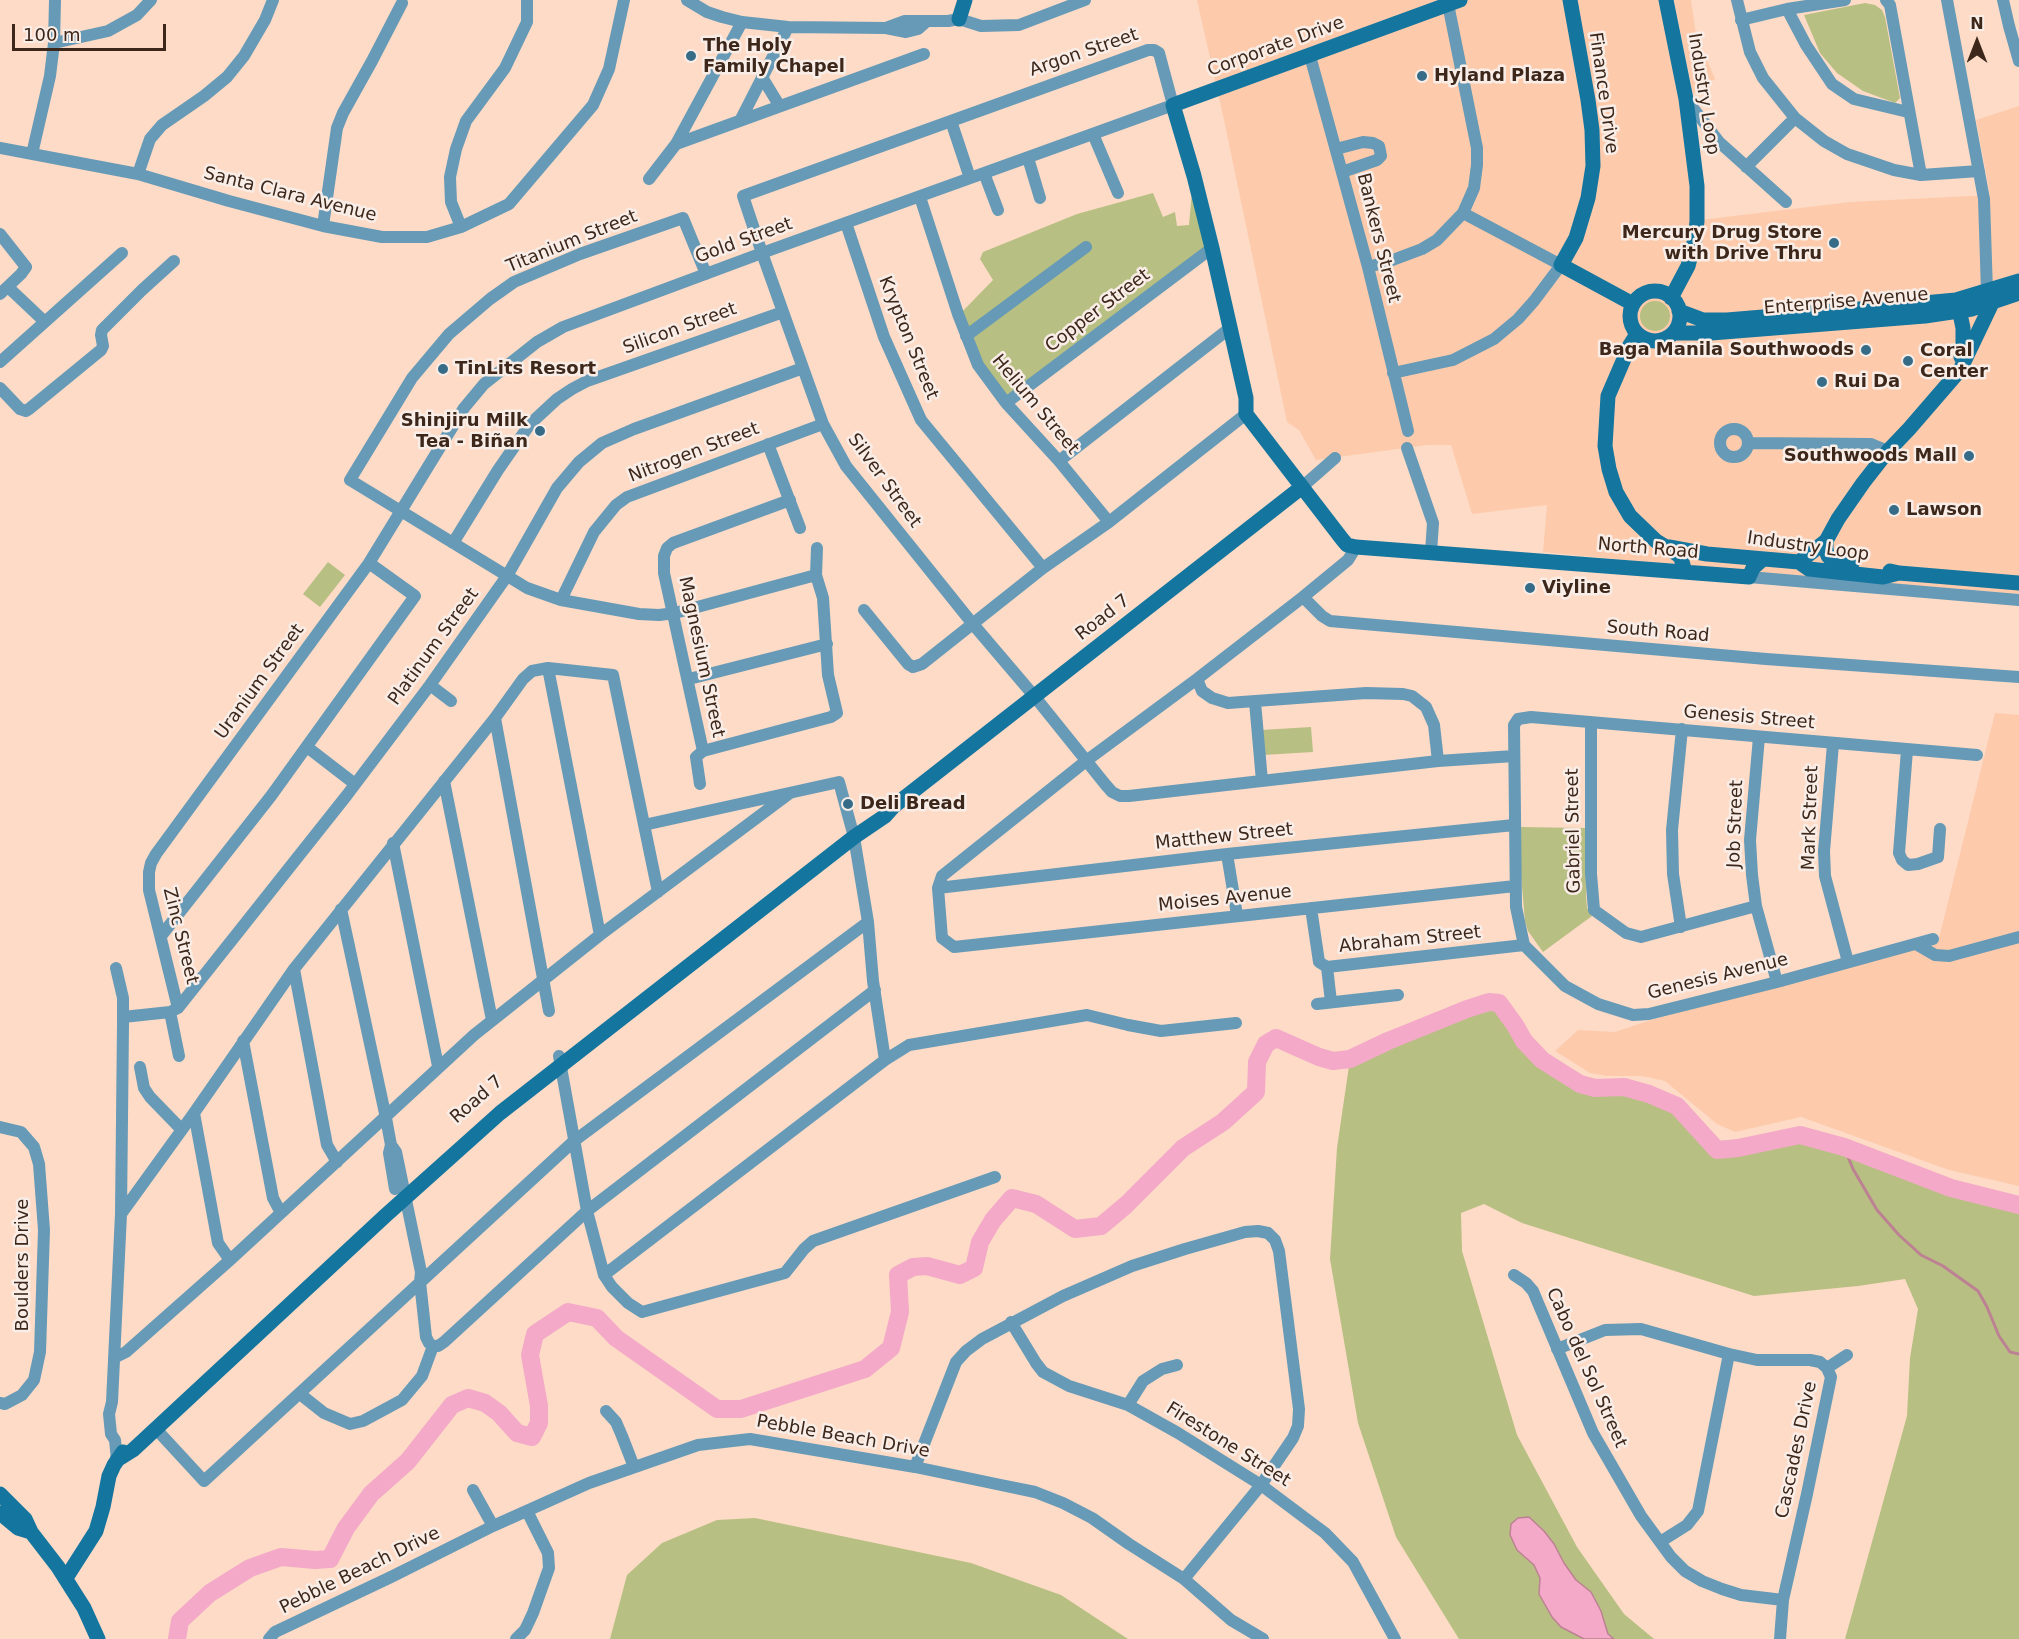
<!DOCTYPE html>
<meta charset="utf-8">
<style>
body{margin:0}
#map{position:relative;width:2019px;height:1639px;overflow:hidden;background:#fddbc7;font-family:"DejaVu Sans",sans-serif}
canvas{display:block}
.north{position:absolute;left:1947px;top:12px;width:60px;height:60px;-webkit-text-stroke:4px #f9ede7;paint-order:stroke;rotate:0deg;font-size:16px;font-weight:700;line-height:24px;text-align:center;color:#3c271a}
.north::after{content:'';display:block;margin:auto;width:21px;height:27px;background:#3c271a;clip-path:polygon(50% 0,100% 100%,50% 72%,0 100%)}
.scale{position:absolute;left:12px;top:24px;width:154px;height:27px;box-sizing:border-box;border:3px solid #3c271a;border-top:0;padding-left:8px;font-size:18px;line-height:21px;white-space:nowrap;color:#3c271a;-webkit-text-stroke:4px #f9ede7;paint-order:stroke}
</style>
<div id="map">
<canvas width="2019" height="1639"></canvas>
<div class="north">N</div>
<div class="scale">100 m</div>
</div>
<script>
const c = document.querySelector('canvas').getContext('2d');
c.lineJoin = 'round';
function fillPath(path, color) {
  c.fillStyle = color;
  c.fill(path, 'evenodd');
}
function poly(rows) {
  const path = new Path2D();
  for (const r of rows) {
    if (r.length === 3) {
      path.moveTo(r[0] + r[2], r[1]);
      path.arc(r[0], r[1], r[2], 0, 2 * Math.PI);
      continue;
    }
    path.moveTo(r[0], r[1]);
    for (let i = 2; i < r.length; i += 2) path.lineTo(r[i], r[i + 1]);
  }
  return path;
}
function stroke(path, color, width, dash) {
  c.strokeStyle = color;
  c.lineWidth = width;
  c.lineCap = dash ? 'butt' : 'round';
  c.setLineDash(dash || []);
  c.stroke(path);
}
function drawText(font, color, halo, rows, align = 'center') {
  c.font = font + ' "DejaVu Sans",sans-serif';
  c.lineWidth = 5;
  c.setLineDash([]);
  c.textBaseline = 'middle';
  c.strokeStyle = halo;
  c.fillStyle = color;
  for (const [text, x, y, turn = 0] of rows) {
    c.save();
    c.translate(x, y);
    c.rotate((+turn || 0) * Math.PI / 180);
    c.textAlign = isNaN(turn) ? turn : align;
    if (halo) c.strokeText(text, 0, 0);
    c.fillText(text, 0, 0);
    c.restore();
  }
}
fillPath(poly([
 [1197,0,1659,0,1685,130,1692,221,1850,202,1990,195,1976,120,2019,106,2019,594,1695,567,1543,552,1547,505,1472,514,1451,445,1427,445,1316,460,1299,430,1287,422,1224,120],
 [1674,0,1691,0,1696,34,1715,79,1693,94],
 [1995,713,2019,715,2019,1186,1949,1170,1801,1117,1735,1132,1717,1124,1665,1081,1642,1076,1607,1076,1590,1073,1555,1051,1578,1030,1615,1032,1648,1021,1938,942]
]), '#fdcbac');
fillPath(poly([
 [1865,3,1875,5,1882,10,1885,17,1900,98,1895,103,1863,91,1837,73,1820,53,1804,15],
 [1193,180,1210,246,1006,402,967,336,959,315,993,280,980,259,983,252,1077,214,1153,193,1163,217,1175,212,1177,226,1189,225],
 [1655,316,15],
 [328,562,345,575,320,607,303,594],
 [1311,727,1313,752,1263,755,1261,730],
 [1521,827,1585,828,1586,896,1587,908,1592,916,1543,952,1528,931,1525,921,1521,875],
 [1489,1002,1498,1003,1515,1025,1524,1041,1542,1060,1580,1084,1595,1088,1624,1087,1649,1094,1677,1106,1717,1150,1738,1148,1800,1135,1844,1147,1951,1188,2019,1205,2019,1639,1845,1639,1907,1416,1910,1358,1918,1309,1905,1279,1858,1286,1754,1296,1522,1223,1484,1204,1461,1213,1462,1251,1517,1435,1577,1547,1624,1614,1654,1639,1459,1639,1396,1537,1358,1423,1330,1259,1337,1148,1350,1059,1388,1041],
 [755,1518,971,1563,1061,1595,1128,1639,610,1639,627,1575,662,1543,717,1520]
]), '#b8bf82');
const water = poly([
 [1529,1517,1544,1531,1554,1544,1564,1563,1576,1580,1591,1592,1601,1611,1608,1634,1614,1639,1584,1639,1561,1627,1552,1617,1539,1594,1540,1578,1534,1565,1517,1550,1510,1535,1511,1524,1518,1518,1529,1517]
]);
fillPath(water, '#f3a9c7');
stroke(water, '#bc8293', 1.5);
stroke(poly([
 [1844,1147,1853,1169,1877,1210,1899,1235,1921,1255,1943,1266,1978,1291,1987,1307,1999,1336,2010,1352,2019,1354]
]), '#bc8293', 3);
stroke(poly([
 [177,1639,180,1621,210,1593,250,1568,281,1557,315,1560,330,1559,346,1528,371,1494,408,1461,452,1405,468,1398,485,1403,499,1413,517,1433,532,1437,539,1423,539,1406,530,1355,535,1334,568,1312,597,1318,616,1338,717,1409,741,1409,865,1369,891,1348,900,1312,898,1275,913,1267,927,1266,960,1275,974,1268,980,1242,993,1220,1012,1198,1036,1204,1075,1229,1101,1226,1126,1205,1183,1148,1223,1122,1256,1092,1257,1062,1266,1044,1276,1038,1319,1057,1333,1061,1350,1059,1388,1041,1467,1009,1489,1002,1499,1003,1515,1025,1524,1041,1542,1060,1580,1084,1595,1088,1624,1087,1649,1094,1677,1106,1717,1150,1738,1148,1800,1135,1844,1147,1951,1188,2019,1205]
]), '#f3a9c7', 18);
stroke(poly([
 [687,0,707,12,722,17,742,22,788,27,886,28,906,32,918,29,927,21],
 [1737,0,1750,52,1763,78,1795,118,1824,141,1847,154,1894,170,1921,175,1979,171],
 [1886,0,1890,5,1921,175],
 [1947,0,1984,199,1987,292],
 [2003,0,2009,26,2019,61],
 [1787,9,1806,45,1832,84,1854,99,1908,112],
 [1741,20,1787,9,1845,0],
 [886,28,905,21,948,21,959,19,981,26,1019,25,1085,0],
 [54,43,108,31,137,15,151,0],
 [1310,56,1368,267,1408,431],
 [762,77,779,105],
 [1686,99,1719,142,1786,202],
 [741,119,788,27],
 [951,121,970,178],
 [1093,134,1118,193],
 [676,144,742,22],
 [0,148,138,174,229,201,323,226,382,237,427,237,461,227,509,204,593,105,609,69,624,0],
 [1336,149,1363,142,1373,143,1379,146,1381,156,1377,160,1342,172],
 [32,154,50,76,54,43,55,0],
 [1028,158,1040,198],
 [1746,167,1795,118],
 [984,173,998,210],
 [138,174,150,139,162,125,204,96,227,77,244,56,265,20,273,0],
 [649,179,676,144,924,54],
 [920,197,958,314,978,365,1006,403,1059,461,1109,522],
 [846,223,884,337,921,420,1043,568],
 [323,226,337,128,343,113,372,61,402,3],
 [461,227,451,202,450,177,456,149,466,121,505,68,527,22,527,0],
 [0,234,26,267,21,274,0,294],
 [1368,267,1390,261,1422,249,1437,240,1463,213,1474,188,1477,165,1477,148,1448,4],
 [706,274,683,218,580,254,514,282,490,299,449,334,412,378,350,480,527,588,561,600,639,614,659,615,675,613,816,575],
 [8,287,45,322],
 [966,336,1086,247],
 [0,362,122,253],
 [1393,373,1453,360,1494,339,1518,319,1534,301,1561,265,1463,213],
 [0,388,20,409,26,411,29,409,101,350,103,346,101,335,102,330,142,290,174,261],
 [1006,403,1212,248],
 [1734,443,14],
 [1748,443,1871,444,1888,451],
 [768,444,800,528],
 [1407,448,1433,523,1431,552],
 [1059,461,1230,328],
 [1302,487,1335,458],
 [453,543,498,470,530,424,557,399,572,389,587,381,783,312],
 [1356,547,1348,560,1303,597,1197,679,1086,761,942,876,938,888,942,938,954,947,1515,886],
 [1749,577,2019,600],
 [1303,597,1322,616,1330,621,1766,659,2019,677],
 [561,600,594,532,616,505,627,497,823,424],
 [864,610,908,664,913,667,922,664,1043,568,1109,522,1246,414],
 [548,668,600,935],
 [689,679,827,644],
 [1197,679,1202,691,1212,698,1228,703,1366,693,1403,694,1412,696,1426,707,1434,725,1438,761],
 [430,685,451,701],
 [1255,702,1262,781],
 [495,718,549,1011],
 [1591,722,1591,874,1594,910,1626,933,1641,937,1756,906],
 [1759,737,1750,840,1752,875,1756,906,1777,982],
 [1833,744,1824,851,1825,876,1848,962],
 [307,747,355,784],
 [1907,750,1899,853,1902,860,1908,865,1918,864,1938,857,1940,829],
 [703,751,664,573,664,556,667,548,673,543,790,500],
 [444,781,492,1020],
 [700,784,696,757,703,751,831,717,837,713,828,675,823,598,816,575,817,548],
 [644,825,839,782,854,837,868,922,873,981,885,1060],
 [393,843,438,1066],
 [1227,854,1237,915],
 [938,888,1227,854,1514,825],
 [1311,908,1319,962,1327,967,1524,945],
 [341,909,386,1118,391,1145,389,1153,395,1189],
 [1681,927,1673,874,1672,830,1682,729],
 [161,936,271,796,415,596,369,563],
 [1933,939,1777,982,1649,1014,1633,1015,1598,1004,1565,986,1524,945,1516,907,1514,725,1518,719,1531,717,1977,755],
 [1916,944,1935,955,1949,956,2019,937],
 [1327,967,1331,1002],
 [116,968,123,998,123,1024,121,1214,112,1402,109,1414,111,1434,115,1440,117,1460],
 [294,969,327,1145,337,1162],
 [1317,1004,1398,995],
 [178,1008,149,890,149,872,151,863,156,854,369,563,464,408,484,384,537,342,563,327,762,253,1173,105,1159,53,1154,50,1148,50,743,196,762,253,823,424,846,466,972,623,1035,697,1105,784,1112,792,1120,796,1129,796,1438,761,1514,756],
 [170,1012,179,1056],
 [123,1017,170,1012,178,1008,347,795,430,685,507,576,557,488,579,462,602,443,634,429,803,368],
 [243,1041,273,1198,281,1213],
 [559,1056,587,1211,604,1275,612,1287,628,1303,642,1312,785,1273,804,1249,813,1241,995,1177],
 [140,1067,144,1088,150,1097,182,1130],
 [194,1113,218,1243,230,1260],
 [0,1127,21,1132,34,1147,39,1164,44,1230,40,1352,34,1380,22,1395,5,1404,0,1403],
 [391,1145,396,1152,421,1272,420,1282,426,1337,429,1343,433,1346,438,1346,444,1342,587,1211,875,990],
 [121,1214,194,1113,294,969,495,718,523,679,532,671,548,668,613,675,658,892],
 [604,1275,885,1060,909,1045,1087,1015,1128,1025,1161,1031,1236,1023],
 [1514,1275,1526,1283,1533,1291,1593,1433,1641,1516,1671,1557,1685,1571,1702,1581,1722,1589,1741,1595,1783,1600],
 [1011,1322,1036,1363,1043,1372,1069,1386,1128,1405,1178,1433,1261,1485,1325,1533,1353,1562,1395,1639],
 [1557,1349,1605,1330,1641,1329,1729,1354,1757,1360,1810,1360,1820,1362,1827,1368,1831,1377,1807,1494,1783,1600,1780,1639],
 [114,1358,126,1352,230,1260,474,1035,600,935,790,793],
 [1827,1368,1847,1355],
 [300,1394,324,1413,350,1424,363,1421,402,1400,422,1376,433,1346],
 [1128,1405,1143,1381,1162,1369,1177,1365],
 [606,1411,616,1422,622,1436,634,1467],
 [156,1429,204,1481,574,1141,868,922],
 [915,1467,956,1362,966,1351,982,1339,1063,1296,1132,1266,1185,1249,1245,1232,1258,1231,1268,1233,1275,1240,1279,1251,1299,1409,1298,1426,1293,1438,1261,1485,1184,1579],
 [473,1490,493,1526],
 [1660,1542,1687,1525,1698,1511,1729,1354],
 [269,1639,275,1632,391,1577,493,1526,589,1483,698,1445,750,1439,915,1467,1001,1485,1035,1492,1063,1503,1092,1518,1129,1544,1184,1579,1231,1620,1263,1639],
 [516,1639,525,1630,533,1613,549,1568,548,1553,527,1511]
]), '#669ab6', 12);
stroke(poly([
 [1460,0,1173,105,1194,176,1212,248,1246,398,1246,414,1342,539,1347,545,1356,547,1749,577,1753,568,1763,559],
 [1570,0,1588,100,1592,130,1593,166,1588,198,1576,238,1561,265,1633,304],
 [1666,0,1686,99,1697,186,1697,221,1695,239,1688,266,1671,298],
 [959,19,965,0],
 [1655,316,25],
 [1958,304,1963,328,1963,347,1961,357],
 [1679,311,1703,320,1727,320,1859,309,1956,300,2019,281],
 [1673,333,1711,333,1925,316,1972,309,2019,293],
 [1637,334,1630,345,1608,396,1605,446,1609,469,1616,492,1630,516,1656,541,1677,554,1681,558,1685,572],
 [1826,541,1826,550,1828,556,1833,561,1852,564],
 [1669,547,1707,554,1799,562,1809,569,1883,577,1899,573],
 [1799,562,1826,541,1838,519,1863,483,1888,451,1909,429,1960,370,1992,303],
 [1890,571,1899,573,2019,583],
 [117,1460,133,1450,385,1216,500,1113,854,837,885,816,894,806,1302,487],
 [0,1494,25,1519,31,1532,58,1567,84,1608,98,1639],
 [0,1513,18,1528,31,1532],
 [66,1578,96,1531,103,1507,109,1476,114,1465,123,1452]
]), '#14759f', 15);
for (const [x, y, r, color] of [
 [691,56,6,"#376c88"],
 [1422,76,6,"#376c88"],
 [1834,243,6,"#376c88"],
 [1866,350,6,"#376c88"],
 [1908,361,6,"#376c88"],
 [443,369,6,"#376c88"],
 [1822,382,6,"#376c88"],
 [540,431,6,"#376c88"],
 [1969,456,6,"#376c88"],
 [1894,510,6,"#376c88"],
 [1530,588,6,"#376c88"],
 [848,804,6,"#376c88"]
]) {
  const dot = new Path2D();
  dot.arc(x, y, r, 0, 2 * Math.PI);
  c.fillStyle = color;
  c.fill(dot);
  stroke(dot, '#f9ede7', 2);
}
drawText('bold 18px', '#3c271a', '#f9ede7', [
 ["The Holy",703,46],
 ["Family Chapel",703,67],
 ["Hyland Plaza",1434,76],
 ["Mercury Drug Store",1822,233,"right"],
 ["with Drive Thru",1822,254,"right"],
 ["Baga Manila Southwoods",1854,350,"right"],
 ["Coral",1920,351],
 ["Center",1920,372],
 ["TinLits Resort",455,369],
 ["Rui Da",1834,382],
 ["Shinjiru Milk",528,421,"right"],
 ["Tea - Biñan",528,442,"right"],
 ["Southwoods Mall",1957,456,"right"],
 ["Lawson",1906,510],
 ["Viyline",1542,588],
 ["Deli Bread",860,804]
], 'left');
drawText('18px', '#3c271a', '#f9ede7', [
 ["Corporate Drive",1276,47,-20],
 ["Argon Street",1084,53,-19],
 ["Finance Drive",1603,93,82],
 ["Industry Loop",1703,94,81],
 ["Santa Clara Avenue",290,195,14],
 ["Bankers Street",1378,238,76],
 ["Gold Street",744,241,-20],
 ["Titanium Street",572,242,-22],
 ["Enterprise Avenue",1846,302,-5],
 ["Copper Street",1098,311,-37],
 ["Silicon Street",680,329,-20],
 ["Krypton Street",908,338,68],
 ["Helium Street",1035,405,50],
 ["Nitrogen Street",694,453,-21],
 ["Silver Street",884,481,54],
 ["Industry Loop",1808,547,8],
 ["North Road",1648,549,5],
 ["Road 7",1103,618,-38],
 ["South Road",1658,632,5],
 ["Platinum Street",434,647,-54],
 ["Magnesium Street",701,657,78],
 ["Uranium Street",260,682,-54],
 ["Genesis Street",1749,718,5],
 ["Mark Street",1811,818,-88],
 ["Job Street",1736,824,-88],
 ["Gabriel Street",1574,831,-91],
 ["Matthew Street",1224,837,-6],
 ["Moises Avenue",1225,899,-6],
 ["Zinc Street",180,936,76],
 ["Abraham Street",1410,940,-6],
 ["Genesis Avenue",1718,977,-14],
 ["Road 7",477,1100,-41],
 ["Boulders Drive",23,1265,-90],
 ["Cabo del Sol Street",1586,1368,66],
 ["Pebble Beach Drive",843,1437,10],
 ["Firestone Street",1228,1445,32],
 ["Cascades Drive",1797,1450,-78],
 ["Pebble Beach Drive",360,1571,-26]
]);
</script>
